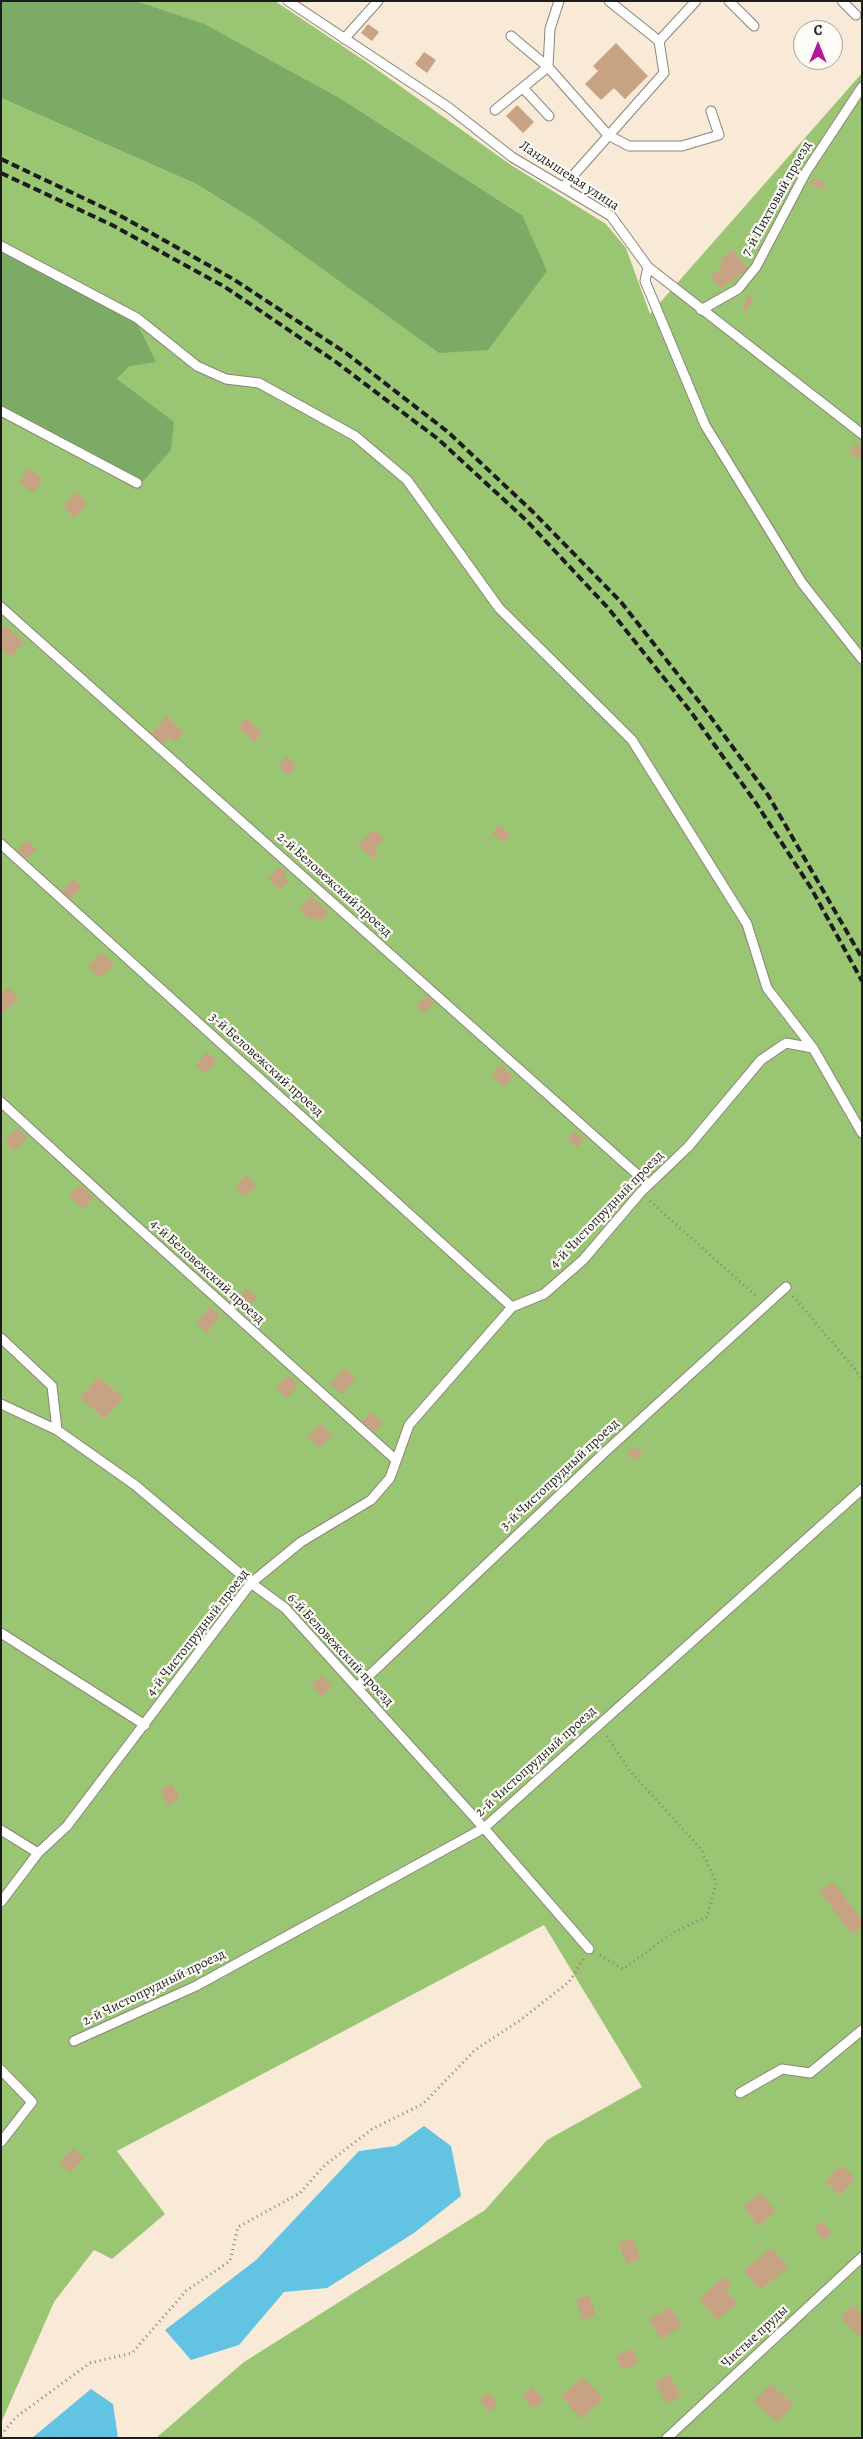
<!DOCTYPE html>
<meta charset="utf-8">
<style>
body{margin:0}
#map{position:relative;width:863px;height:2439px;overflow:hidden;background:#f8ead6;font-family:Alegreya,serif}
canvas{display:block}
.frame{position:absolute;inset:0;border:2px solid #1c1c1c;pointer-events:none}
.north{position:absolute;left:793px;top:20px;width:50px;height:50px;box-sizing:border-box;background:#fdfcf7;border:1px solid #a3a29f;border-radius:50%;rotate:0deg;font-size:14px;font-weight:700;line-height:20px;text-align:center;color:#1c1c1c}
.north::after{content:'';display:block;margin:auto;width:18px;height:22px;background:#b5179e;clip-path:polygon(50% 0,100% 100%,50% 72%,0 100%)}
</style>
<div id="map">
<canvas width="863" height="2439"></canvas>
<div class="frame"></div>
<div class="north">С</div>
</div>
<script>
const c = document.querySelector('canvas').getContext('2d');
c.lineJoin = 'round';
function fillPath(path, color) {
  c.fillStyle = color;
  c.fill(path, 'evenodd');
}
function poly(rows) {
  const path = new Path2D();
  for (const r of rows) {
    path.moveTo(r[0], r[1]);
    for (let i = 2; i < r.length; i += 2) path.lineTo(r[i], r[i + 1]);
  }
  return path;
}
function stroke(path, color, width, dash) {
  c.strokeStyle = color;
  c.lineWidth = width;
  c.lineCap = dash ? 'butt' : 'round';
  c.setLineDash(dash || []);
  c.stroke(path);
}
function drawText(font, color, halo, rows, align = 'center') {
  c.font = font + ' Alegreya,serif';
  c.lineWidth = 4.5;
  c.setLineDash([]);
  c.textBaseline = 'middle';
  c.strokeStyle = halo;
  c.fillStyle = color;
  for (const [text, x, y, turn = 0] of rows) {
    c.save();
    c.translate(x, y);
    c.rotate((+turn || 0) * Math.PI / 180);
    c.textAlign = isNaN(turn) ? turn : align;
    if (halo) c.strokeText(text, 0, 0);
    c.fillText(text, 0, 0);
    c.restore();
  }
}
fillPath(poly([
 [137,1,275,1,365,61,511,165,606,224,626,248,650,314,862,73,862,2438,156,2438,244,2362,485,2210,547,2140,642,2087,544,1925,117,2151,165,2214,112,2259,94,2250,54,2302,1,2423,1,415,117,379,130,366,1,251,1,98,196,184,259,223,522,215,340,98,205,24]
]), '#9ac673');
fillPath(poly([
 [1,1,137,1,205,24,340,98,522,215,547,271,488,350,439,353,259,223,196,184,1,98],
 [1,251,136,321,156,362,130,366,117,379,174,422,171,450,136,489,1,415]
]), '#7bab65');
fillPath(poly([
 [424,2126,451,2146,461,2196,414,2233,327,2288,284,2292,239,2345,191,2360,165,2330,256,2260,359,2151,396,2146],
 [91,2389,113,2404,118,2438,32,2438]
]), '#63c3e2');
fillPath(poly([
 [368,24,379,32,372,41,361,33],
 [616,43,648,76,625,99,614,88,601,100,585,84,598,71,593,66],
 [424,52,436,60,427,73,415,64],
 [517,105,534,122,523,133,506,116],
 [813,178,826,183,823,189,810,184],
 [733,250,748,269,720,289,711,275,723,266,719,260],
 [749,295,754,298,747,311,742,309],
 [856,443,862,447,860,460,849,452],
 [29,468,43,479,33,493,19,482],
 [75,492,88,502,75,518,63,507],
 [5,625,24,642,11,657,1,649,1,629],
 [167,716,184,732,175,742,170,737,163,745,151,734],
 [246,718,262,733,254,742,238,727],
 [287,756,297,765,289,775,278,766],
 [499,825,511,835,504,843,492,833],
 [374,829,384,838,374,849,378,853,373,859,358,845],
 [27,840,37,849,27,859,17,850],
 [279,867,287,873,284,877,289,881,281,890,268,879],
 [73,879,82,887,70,899,62,891],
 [310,896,329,912,320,922,314,917,311,920,299,910],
 [101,952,114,964,100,978,88,966],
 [8,987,19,998,1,1015,1,994],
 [426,995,434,1003,424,1013,416,1006],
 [207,1052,217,1061,205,1074,196,1065],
 [500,1065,513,1076,504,1087,491,1075],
 [17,1128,27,1137,15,1151,5,1142],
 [574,1131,584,1139,577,1148,567,1140],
 [247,1175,257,1186,245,1197,235,1186],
 [80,1184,94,1198,83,1209,69,1196],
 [247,1288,257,1297,247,1307,238,1299],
 [209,1307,220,1316,207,1333,196,1324],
 [344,1368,356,1378,342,1394,330,1384],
 [288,1375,299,1385,287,1398,276,1388],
 [98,1377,123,1397,105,1419,80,1398],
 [370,1412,383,1423,375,1432,362,1422],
 [320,1423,332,1435,319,1448,307,1437],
 [635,1446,643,1454,635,1461,628,1453],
 [323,1675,332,1687,321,1696,312,1684],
 [172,1784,180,1798,168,1806,160,1791],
 [833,1882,862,1919,862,1927,852,1934,820,1892],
 [73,2148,84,2158,70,2173,59,2163],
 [841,2165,855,2178,840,2195,825,2182],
 [761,2193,776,2212,757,2226,743,2206],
 [824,2221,832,2234,822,2240,814,2227],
 [632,2238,641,2258,627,2264,618,2243],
 [772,2248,788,2268,760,2290,744,2270],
 [724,2277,731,2286,726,2291,737,2303,717,2320,699,2298],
 [589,2295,596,2316,582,2320,576,2299],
 [853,2305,862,2314,862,2339,840,2317],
 [670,2307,682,2326,661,2339,649,2320],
 [633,2349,638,2364,621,2370,616,2355],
 [669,2374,681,2396,667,2404,655,2382],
 [583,2377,603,2399,581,2419,561,2396],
 [771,2384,794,2405,777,2422,754,2401],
 [532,2387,544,2400,533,2409,522,2397],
 [489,2392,498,2405,488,2412,479,2399]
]), '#c8a383');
const service = poly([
 [288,1,448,107,512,157,611,216,648,267,862,434],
 [609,1,659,41],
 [729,1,754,26],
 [842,1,856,15],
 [511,36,548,67,550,29,559,1],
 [344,39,378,1],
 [523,88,549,116],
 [495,110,548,67,608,135,629,146,682,146,719,135,711,111],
 [563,187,664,73,659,41,696,1],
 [1,246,137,318,197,366,226,379,259,383,355,436,407,480,499,608,632,740,747,924,767,988,813,1048,862,1133],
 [648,267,645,281,705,425,802,583,862,659],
 [701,310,738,289,756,267,806,172,862,87],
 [1,411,137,483],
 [1,607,648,1184],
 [1,844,512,1307],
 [1,1102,124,1215,396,1460],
 [1,1338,52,1386,57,1430],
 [1,1404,57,1430,135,1485,251,1583,285,1608,484,1828,589,1949],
 [1,1633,145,1725],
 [357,1687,606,1451,786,1287],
 [1,1830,38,1853],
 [1,1902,38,1853,67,1826,251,1583,301,1542,371,1500,390,1478,409,1425,512,1307,544,1294,583,1260,641,1192,688,1147,761,1060,786,1043,813,1048],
 [74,2041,196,1986,484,1828,862,1489],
 [1,2070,32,2102,1,2142],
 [740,2093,782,2069,810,2073,862,2030],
 [667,2438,862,2257]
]);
stroke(service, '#8a8379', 11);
stroke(poly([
 [650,1201,757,1297],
 [793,1296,854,1368,862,1380],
 [600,1955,623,1969,674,1932,707,1917,716,1882,701,1849,630,1771,606,1735],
 [1,2435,16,2417,90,2363,132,2353,186,2291,230,2261,238,2227,300,2193,325,2165,372,2129,423,2104,475,2050,519,2021,569,1982,584,1958]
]), '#8a8379', 3, [1, 4]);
stroke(service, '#fff', 9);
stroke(poly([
 [1,159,119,215,233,279,346,353,448,432,533,512,621,602,701,704,768,795,862,958],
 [1,173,112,225,225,287,336,362,438,439,526,520,609,609,691,712,756,803,811,888,862,981]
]), '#1c1c1c', 4, [8, 4]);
drawText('14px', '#1c1c1c', '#fdfcf7', [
 ["Ландышевая улица",569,176,33],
 ["7-й Пихтовый проезд",777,199,-61],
 ["2-й Беловежский проезд",334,885,42],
 ["3-й Беловежский проезд",266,1065,42],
 ["4-й Чистопрудный проезд",607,1210,-46],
 ["4-й Беловежский проезд",207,1272,42],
 ["3-й Чистопрудный проезд",560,1475,-43],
 ["4-й Чистопрудный проезд",198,1633,-52],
 ["6-й Беловежский проезд",340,1650,47],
 ["2-й Чистопрудный проезд",536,1762,-42],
 ["2-й Чистопрудный проезд",154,1988,-26],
 ["Чистые пруды",755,2337,-43]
]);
</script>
